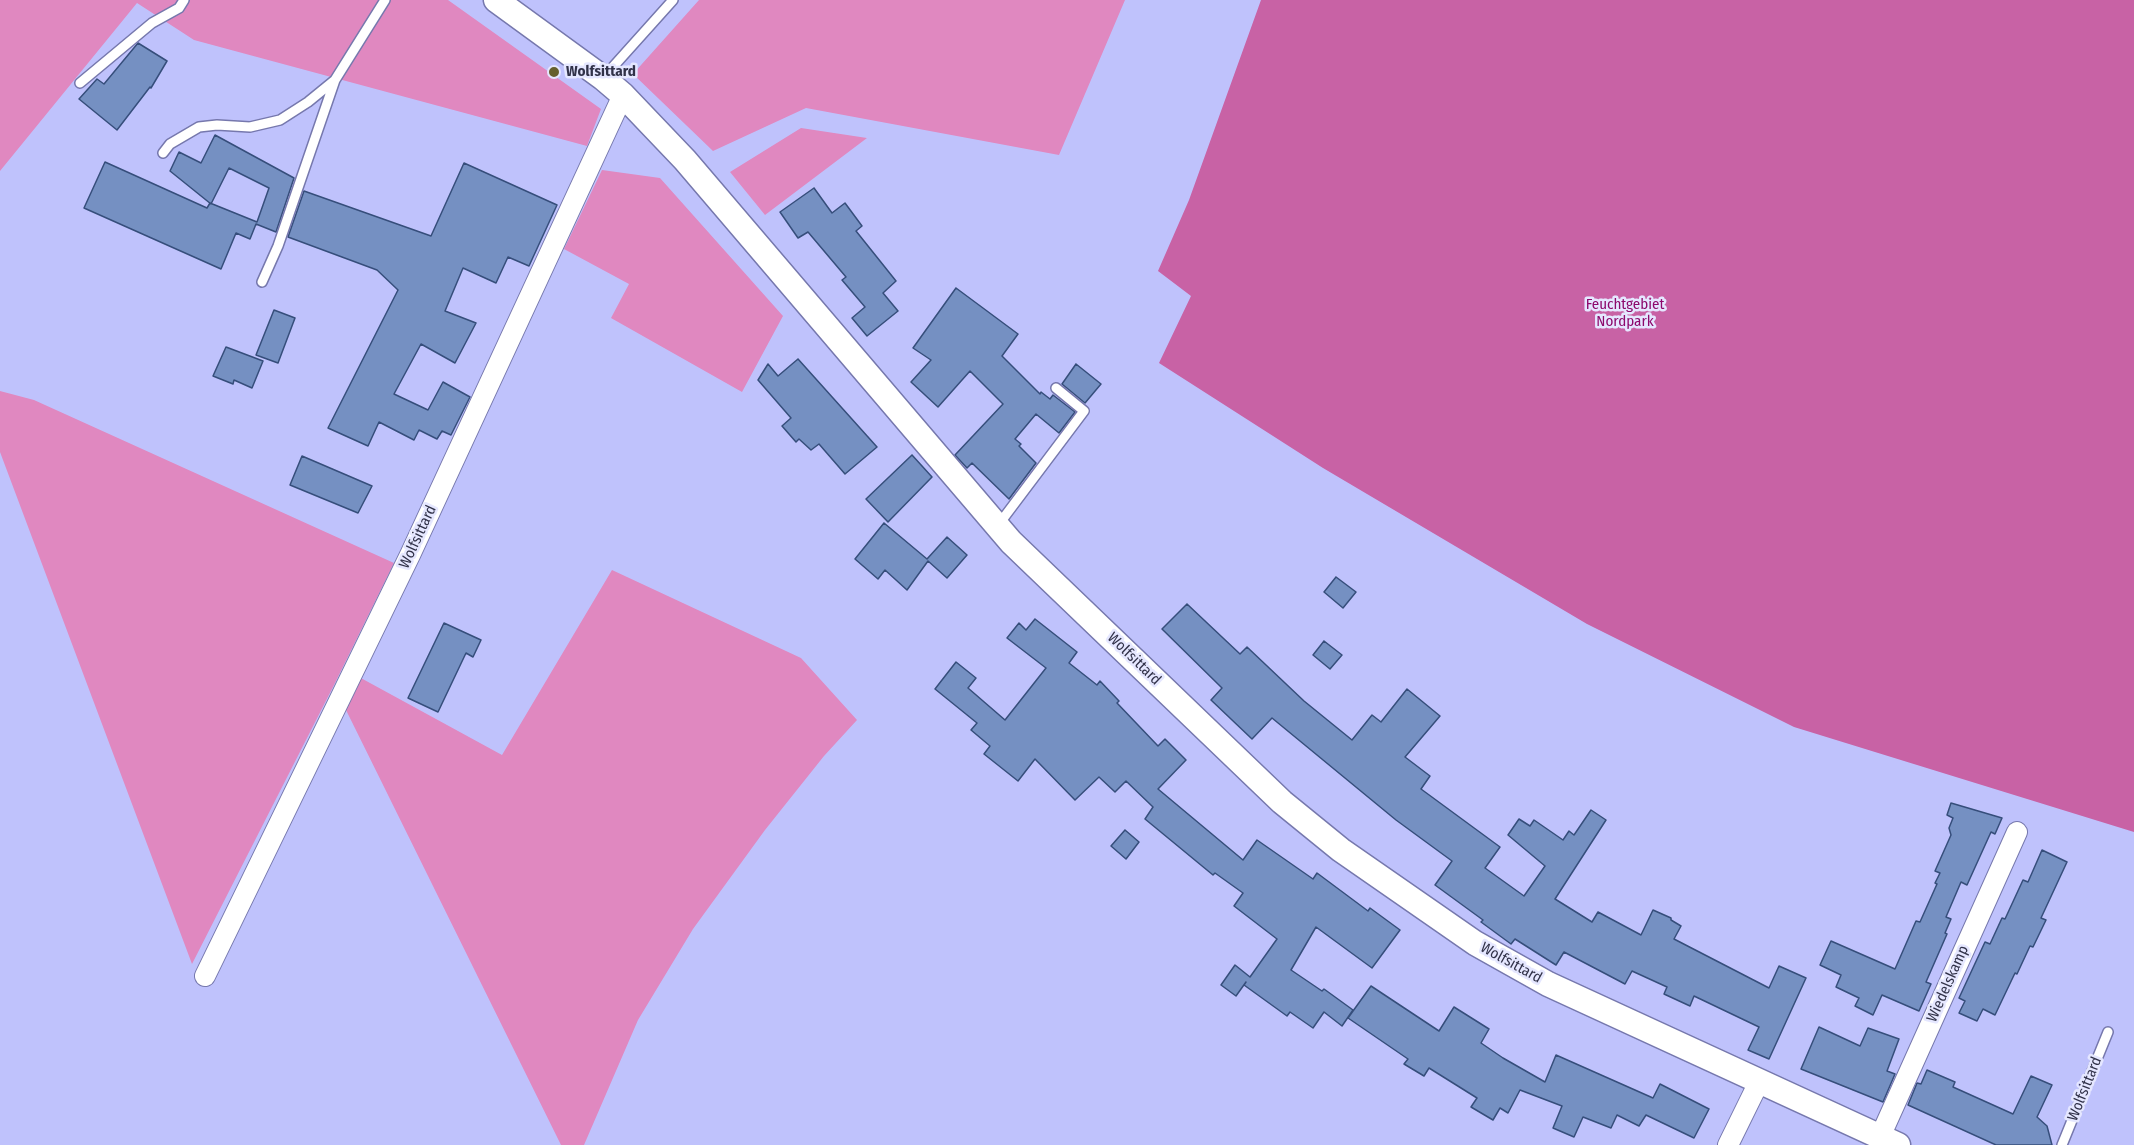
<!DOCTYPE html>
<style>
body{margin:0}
canvas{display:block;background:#bfc2fc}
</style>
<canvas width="2134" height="1145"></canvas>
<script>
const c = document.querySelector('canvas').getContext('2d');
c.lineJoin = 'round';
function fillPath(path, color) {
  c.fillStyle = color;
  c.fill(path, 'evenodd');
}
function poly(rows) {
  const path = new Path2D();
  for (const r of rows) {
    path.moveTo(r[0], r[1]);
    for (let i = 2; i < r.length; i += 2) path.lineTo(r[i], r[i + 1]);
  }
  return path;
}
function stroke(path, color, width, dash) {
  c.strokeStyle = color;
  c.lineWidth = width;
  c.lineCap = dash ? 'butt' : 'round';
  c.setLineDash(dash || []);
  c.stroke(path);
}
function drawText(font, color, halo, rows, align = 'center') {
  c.font = font + ' "Fira Sans Condensed",sans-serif';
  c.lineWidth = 5;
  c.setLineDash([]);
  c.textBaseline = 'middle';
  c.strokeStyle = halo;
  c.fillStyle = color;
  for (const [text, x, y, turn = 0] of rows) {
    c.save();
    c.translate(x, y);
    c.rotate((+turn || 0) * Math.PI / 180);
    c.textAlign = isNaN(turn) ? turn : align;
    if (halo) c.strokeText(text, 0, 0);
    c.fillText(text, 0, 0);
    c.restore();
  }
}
fillPath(poly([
 [0,0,448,0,601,109,587,146,194,40,137,3,0,171],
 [699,0,1125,0,1059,155,806,108,713,151,633,74],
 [801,128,867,138,765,215,730,172],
 [602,170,660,178,783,316,742,392,611,318,629,284,564,249],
 [0,391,34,400,394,563,334,685,192,964,0,452],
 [612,570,801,658,857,720,824,756,765,830,693,929,638,1020,584,1145,561,1145,345,708,359,677,502,755]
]), '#e088c0');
fillPath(poly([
 [1261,0,2134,0,2134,832,1794,727,1587,624,1323,468,1159,363,1191,296,1158,271,1189,200]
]), '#c862a5');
const building = poly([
 [138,43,167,61,151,88,150,87,117,130,79,99,97,79,104,84,138,43],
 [215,135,294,178,276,232,256,224,250,239,236,233,221,269,84,208,105,162,207,208,210,203,257,222,269,188,229,168,211,204,170,171,179,152,201,163,215,135],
 [464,163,557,205,529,266,508,257,496,283,463,268,445,311,476,323,455,363,421,344,394,394,428,410,443,382,470,397,451,435,442,431,437,439,419,430,414,440,379,422,368,446,328,428,398,290,377,270,288,237,304,191,431,236,464,163],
 [814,188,832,213,845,203,862,226,856,231,896,281,883,293,898,311,867,336,852,318,865,307,842,280,846,277,808,232,798,238,780,212,814,188],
 [956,288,1018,334,1002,356,1040,394,1041,392,1050,399,1053,395,1075,412,1059,433,1036,414,1015,439,1021,444,1019,446,1036,463,1009,499,972,463,967,468,955,455,1003,404,970,371,938,407,911,382,931,360,913,348,956,288],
 [274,310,295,318,278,363,256,355,274,310],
 [226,347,263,361,252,388,234,380,233,384,213,376,226,347],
 [798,359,877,447,845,474,819,444,811,450,799,439,796,442,782,426,791,418,758,380,768,364,778,376,798,359],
 [1076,364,1101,384,1085,403,1062,384,1076,364],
 [912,455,932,477,888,522,866,499,912,455],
 [302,456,372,486,358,513,290,485,302,456],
 [884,523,927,559,947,537,967,555,947,578,928,561,907,590,885,570,878,579,855,559,884,523],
 [1336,577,1356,592,1343,608,1324,592,1336,577],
 [1187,604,1240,654,1247,647,1304,701,1352,740,1372,715,1381,722,1407,689,1440,716,1405,757,1430,776,1421,789,1500,847,1485,868,1524,896,1545,866,1508,835,1519,819,1530,826,1534,820,1563,840,1569,831,1574,835,1591,810,1606,820,1555,899,1592,922,1598,912,1641,935,1653,910,1671,918,1671,920,1681,926,1674,939,1769,988,1779,966,1806,978,1769,1059,1748,1050,1759,1027,1694,996,1690,1006,1664,994,1667,987,1632,971,1625,984,1564,952,1556,965,1515,939,1511,944,1481,922,1483,920,1435,885,1452,861,1396,820,1272,718,1252,739,1211,700,1222,688,1162,629,1187,604],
 [1035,619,1077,652,1069,663,1097,685,1100,681,1119,701,1117,703,1158,746,1165,739,1186,760,1158,789,1243,860,1257,840,1313,879,1317,873,1368,911,1370,908,1400,930,1372,968,1316,927,1291,970,1322,991,1324,989,1353,1010,1342,1026,1324,1012,1313,1028,1290,1012,1287,1016,1244,985,1246,982,1236,996,1221,985,1235,965,1250,977,1277,939,1234,906,1243,893,1215,873,1213,875,1145,819,1153,807,1126,781,1115,792,1099,777,1075,800,1035,759,1018,781,984,754,990,746,971,730,977,723,935,689,956,662,976,678,968,688,1005,720,1046,668,1007,638,1019,623,1026,630,1035,619],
 [444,623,481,640,473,657,466,653,438,712,408,698,444,623],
 [1324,641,1342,655,1330,669,1313,655,1324,641],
 [1951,803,2002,818,1995,834,1991,832,1967,885,1961,882,1946,917,1951,919,1945,933,1947,934,1926,982,1931,984,1919,1011,1882,995,1873,1015,1855,1006,1859,998,1836,987,1841,975,1820,965,1831,941,1895,969,1916,921,1920,922,1937,884,1935,883,1940,873,1935,871,1951,835,1949,828,1953,818,1947,815,1951,803],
 [1125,830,1139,842,1126,859,1111,846,1125,830],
 [2042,850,2067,862,2041,918,2046,920,2033,947,2030,946,2017,974,2015,973,1995,1015,1983,1009,1977,1021,1959,1013,1965,1001,1959,998,1985,942,1990,944,2002,918,2005,919,2023,880,2028,882,2042,850],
 [1371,986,1439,1031,1454,1007,1489,1029,1481,1043,1503,1058,1545,1082,1556,1055,1653,1098,1660,1084,1709,1109,1694,1138,1646,1115,1639,1126,1617,1115,1611,1128,1583,1117,1574,1137,1553,1128,1562,1106,1520,1090,1508,1113,1500,1108,1493,1120,1471,1107,1477,1098,1429,1068,1424,1076,1404,1064,1408,1059,1348,1018,1371,986],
 [1819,1027,1860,1046,1868,1028,1899,1039,1887,1071,1895,1074,1883,1102,1801,1069,1819,1027],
 [1927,1070,1955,1082,1953,1087,2013,1114,2031,1076,2052,1085,2037,1117,2047,1126,2052,1145,1996,1145,1908,1105,1917,1083,1921,1084,1927,1070]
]);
fillPath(building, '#7590c2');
stroke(building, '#364e7b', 1.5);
const service = poly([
 [603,78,673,0],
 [80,83,152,23,179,8,184,0],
 [163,153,170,144,199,127,217,125,250,127,280,120,308,102,335,80],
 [262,282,278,246,335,80,385,0],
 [999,524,1084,411,1056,388],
 [2062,1145,2108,1032]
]);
const minor = poly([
 [205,976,410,555,623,95],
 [1880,1137,2017,832],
 [1728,1145,1759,1082]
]);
const tertiary = poly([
 [496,0,603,78,623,95,685,160,1011,542,1282,802,1341,850,1475,943,1548,984,1898,1145]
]);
stroke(service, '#7678ad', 12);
stroke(minor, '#7678ad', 22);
stroke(tertiary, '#7678ad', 27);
stroke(service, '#fff', 9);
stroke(minor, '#fff', 20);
stroke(tertiary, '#fff', 24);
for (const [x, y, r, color] of [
 [554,72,6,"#665f2c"]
]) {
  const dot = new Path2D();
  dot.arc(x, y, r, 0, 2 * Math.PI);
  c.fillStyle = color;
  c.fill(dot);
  stroke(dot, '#e5e7ff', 2);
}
drawText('bold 15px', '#313249', '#e5e7ff', [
 ["Wolfsittard",566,72]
], 'left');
drawText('15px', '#8d096c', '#e5e7ff', [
 ["Feuchtgebiet",1625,305],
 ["Nordpark",1625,322]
]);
drawText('15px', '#313249', '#e5e7ff', [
 ["Wolfsittard",418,537,-65],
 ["Wolfsittard",1134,659,44],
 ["Wolfsittard",1511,963,29],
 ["Wiedelskamp",1948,984,-66],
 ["Wolfsittard",2085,1089,-68]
]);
</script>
